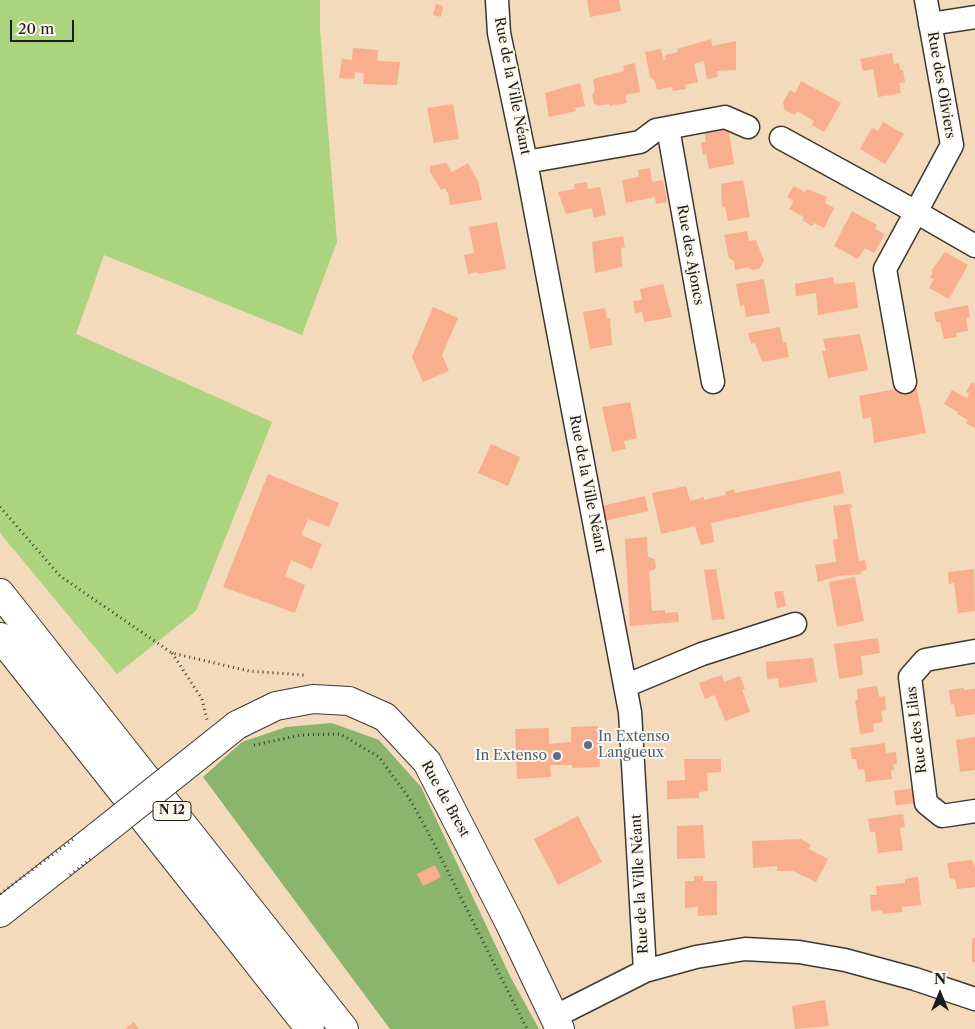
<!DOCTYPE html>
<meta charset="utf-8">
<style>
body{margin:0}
#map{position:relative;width:975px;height:1029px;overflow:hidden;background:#f2daba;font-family:"Libre Caslon Text",serif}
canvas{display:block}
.north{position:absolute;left:915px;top:969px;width:50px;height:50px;-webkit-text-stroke:4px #fbf7ec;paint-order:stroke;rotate:0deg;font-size:14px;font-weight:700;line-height:20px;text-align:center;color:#1c1c1c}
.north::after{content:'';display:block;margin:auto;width:18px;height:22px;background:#1c1c1c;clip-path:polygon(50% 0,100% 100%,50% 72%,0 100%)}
.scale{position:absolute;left:10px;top:20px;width:64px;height:22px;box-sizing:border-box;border:2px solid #1c1c1c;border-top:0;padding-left:6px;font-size:15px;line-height:18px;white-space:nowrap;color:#1c1c1c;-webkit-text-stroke:4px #fbf7ec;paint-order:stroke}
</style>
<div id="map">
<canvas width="975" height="1029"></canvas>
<div class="north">N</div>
<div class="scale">20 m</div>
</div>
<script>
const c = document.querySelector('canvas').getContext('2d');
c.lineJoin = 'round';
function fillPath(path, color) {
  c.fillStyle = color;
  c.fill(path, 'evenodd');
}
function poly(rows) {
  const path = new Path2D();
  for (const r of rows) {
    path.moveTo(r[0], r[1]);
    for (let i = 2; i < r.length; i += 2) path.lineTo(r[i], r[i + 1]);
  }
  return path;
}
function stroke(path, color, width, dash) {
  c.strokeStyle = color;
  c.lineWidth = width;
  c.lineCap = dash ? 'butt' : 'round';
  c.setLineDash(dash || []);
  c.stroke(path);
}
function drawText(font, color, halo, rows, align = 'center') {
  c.font = font + ' "Libre Caslon Text",serif';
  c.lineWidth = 4;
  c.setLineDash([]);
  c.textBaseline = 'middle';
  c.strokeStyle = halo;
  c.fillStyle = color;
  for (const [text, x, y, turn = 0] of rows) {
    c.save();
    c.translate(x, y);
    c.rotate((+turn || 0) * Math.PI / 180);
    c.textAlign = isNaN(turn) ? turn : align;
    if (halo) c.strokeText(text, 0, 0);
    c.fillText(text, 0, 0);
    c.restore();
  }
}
fillPath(poly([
 [0,0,320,0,320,30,337,242,302,335,104,255,76,334,272,422,196,611,117,674,0,533]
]), '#acd37e');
fillPath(poly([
 [332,723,379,740,421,787,510,976,539,1029,390,1029,203,777,242,742,286,727]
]), '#89b56d');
fillPath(poly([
 [587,0,619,0,621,11,590,17],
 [436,4,443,6,441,17,433,15],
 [711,39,712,46,736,41,736,70,717,71,718,77,707,79,704,61,694,64,698,82,685,85,686,89,673,91,672,87,657,90,655,81,650,77,645,52,661,49,663,60,666,59,665,55,678,52,677,49],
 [353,48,378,50,377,60,380,61,400,62,397,85,363,84,364,73,355,72,354,79,339,78,342,59,352,60],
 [892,53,894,64,899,63,900,70,903,70,905,82,899,83,901,93,878,97,873,69,863,71,860,59],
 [635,63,640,92,625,95,627,103,609,106,609,104,598,106,594,103,592,95,595,90,593,79,624,71,623,66],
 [801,81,841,103,824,132,812,125,814,121,797,111,795,115,785,110,783,103,790,90,795,93],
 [580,83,585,106,575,108,576,111,549,117,545,93],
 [453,104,459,139,434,143,427,108],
 [883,122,904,134,885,164,860,149,872,128,878,131],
 [728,127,734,164,709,169,706,154,703,155,701,143,706,142,704,131],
 [446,163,452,172,468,163,478,181,482,200,450,205,448,193,445,188,441,190,430,172,430,166],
 [650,168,652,182,663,180,667,202,656,204,655,197,626,203,622,180,639,177,638,170],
 [743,180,750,217,728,221,725,206,722,207,721,184],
 [587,182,588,189,600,187,606,215,594,218,592,208,566,214,558,192,575,189,574,184],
 [794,186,805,192,807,189,827,197,825,203,834,208,824,228,814,223,812,226,802,220,804,217,789,209,794,201,787,197],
 [852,211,877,225,875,229,885,234,874,253,865,248,858,259,834,246],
 [497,222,506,269,478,274,478,272,468,274,464,255,474,253,469,227],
 [747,231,749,241,756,240,764,261,759,269,752,270,748,267,735,270,734,261,729,258,724,235],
 [623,236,625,247,621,248,622,267,595,273,592,242],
 [945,252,968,265,949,299,929,288,934,279,930,278,933,272,931,271],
 [833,277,834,284,855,282,858,308,818,315,816,293,796,296,795,284],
 [764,279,770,313,746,317,744,305,740,306,736,284],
 [663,284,672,317,644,322,642,312,635,313,633,301,642,300,640,289],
 [968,305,970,317,966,318,968,331,956,333,957,337,944,339,940,322,936,322,934,312],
 [433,307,458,318,442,355,449,371,423,382,412,357],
 [605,308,607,318,610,318,612,345,590,349,583,312],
 [780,327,783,343,786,342,789,357,762,362,755,343,751,344,748,333],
 [860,334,868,370,828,378,822,351,826,351,823,339],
 [972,382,975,384,975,428,966,423,968,420,957,414,958,412,944,404,952,390,967,398,969,393,966,392],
 [916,385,926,433,874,443,871,417,863,419,859,396],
 [630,402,637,438,624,441,626,449,612,452,602,407],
 [491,444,520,457,508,486,478,473],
 [840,471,844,493,711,523,714,542,701,545,695,526,661,534,652,493,686,486,690,501,704,497,704,500,726,495,725,492,734,489,735,493],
 [268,474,339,503,329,527,308,519,301,535,322,544,312,569,291,560,285,576,305,585,295,613,223,587],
 [645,496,648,511,605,521,602,506],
 [850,504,853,507,850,508,859,561,865,560,867,570,861,571,861,574,838,576,818,582,815,565,836,562,833,540,838,539,833,506],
 [647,537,648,557,655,559,656,567,654,570,649,571,652,611,665,610,665,613,678,612,679,622,630,626,625,539],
 [716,569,725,619,712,620,704,570],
 [974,569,975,611,958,613,954,583,949,584,948,572],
 [855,577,864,621,837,627,829,582],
 [783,591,786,606,777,608,774,592],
 [878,638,880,653,861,656,863,675,839,679,834,644],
 [813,658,817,682,779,688,778,678,767,679,766,662],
 [722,675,724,682,740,676,745,689,742,690,750,712,725,721,715,695,705,699,699,683],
 [877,686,879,697,885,696,886,709,881,712,883,722,873,724,874,732,860,734,855,700,858,700,857,689],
 [963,688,964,690,975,689,975,714,956,717,954,704,951,705,949,690],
 [598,726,600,767,572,768,572,765,550,765,551,777,517,779,515,729,549,728,549,744,571,742,571,727],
 [975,737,975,770,960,772,956,740],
 [885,743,886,753,896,752,897,764,893,764,894,770,891,770,892,779,866,782,864,769,858,770,856,759,852,759,850,748],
 [684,759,721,759,721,772,707,773,708,791,699,792,699,798,667,799,667,781,685,780],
 [915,788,917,803,896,805,894,791],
 [903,814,905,827,900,828,903,850,878,853,875,832,870,832,868,819],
 [578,816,602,862,558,885,534,839],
 [703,825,705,858,677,859,677,826],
 [801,839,811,845,809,849,828,859,816,882,793,871,777,871,777,866,753,868,752,841],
 [972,860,975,868,975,887,957,889,955,878,950,879,947,863],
 [435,865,441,877,423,886,417,874],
 [694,876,703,876,703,881,717,881,717,915,698,916,698,907,685,908,685,881,694,881],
 [918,877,921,905,902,907,902,912,883,914,883,910,871,911,870,895,877,895,876,886,905,883,905,879],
 [975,937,975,962,972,962,972,939],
 [825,1000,829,1026,795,1029,792,1006],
 [134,1022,139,1029,125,1029]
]), '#f9ae8d');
const minor = poly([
 [497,0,499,33,526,162,630,712,645,971],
 [926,0,952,145,916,212,975,246],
 [930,24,975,17],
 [668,128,713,382],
 [781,138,916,212,885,269,905,382],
 [526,162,640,142,656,130,725,117,748,127],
 [975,651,925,660,910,677,926,803,942,816,975,811],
 [625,686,702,654,795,624],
 [554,1017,645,971,696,957,745,949,799,952,845,960,915,979,975,999]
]);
const secondary = poly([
 [237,725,276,706,313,699,349,701,385,717,427,762,509,922,560,1029],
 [0,913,99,835]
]);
const trunk = poly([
 [0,593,344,1029],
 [0,637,310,1029]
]);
stroke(minor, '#3c3834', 25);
stroke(secondary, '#3c3834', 30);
stroke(trunk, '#3c3834', 30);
stroke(poly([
 [0,507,60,576,172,653,249,671,304,675],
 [172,653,202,699,207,720],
 [254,745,301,735,340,734,379,757,409,798,428,832,527,1029]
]), '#3c3834', 3, [1, 4]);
stroke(minor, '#fff', 22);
stroke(secondary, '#fff', 28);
stroke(trunk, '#fff', 28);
const secondaryBridge = poly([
 [99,835,237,725]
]);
stroke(secondaryBridge, '#3c3834', 30, []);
stroke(poly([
 [70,875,93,857],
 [0,894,75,838]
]), '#3c3834', 3, [1, 4]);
stroke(secondaryBridge, '#fff', 28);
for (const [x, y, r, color] of [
 [588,745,5,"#5c6f8a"],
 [557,756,5,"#5c6f8a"]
]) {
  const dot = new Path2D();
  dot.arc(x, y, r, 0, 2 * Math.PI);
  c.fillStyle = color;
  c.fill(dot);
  stroke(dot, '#fbf7ec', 2);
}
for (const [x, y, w] of [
 [172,811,38]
]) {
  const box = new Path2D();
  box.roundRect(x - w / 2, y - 9.5, w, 19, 4);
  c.fillStyle = '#fbf7ec';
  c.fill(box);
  stroke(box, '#1c1c1c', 1);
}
drawText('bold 12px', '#1c1c1c', null, [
 ["N 12",172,811]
]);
drawText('14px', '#1c1c1c', '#fbf7ec', [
 ["Rue des Oliviers",941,85,80],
 ["Rue de la Ville Néant",512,86,79],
 ["Rue des Ajoncs",690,255,80],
 ["Rue de la Ville Néant",587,484,79],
 ["Rue des Lilas",917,730,-97],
 ["Rue de Brest",445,799,61],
 ["Rue de la Ville Néant",640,884,-93]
]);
drawText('14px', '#4e5e75', '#fbf7ec', [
 ["In Extenso",598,737],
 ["Langueux",598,753],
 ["In Extenso",547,756,"right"]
], 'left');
</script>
